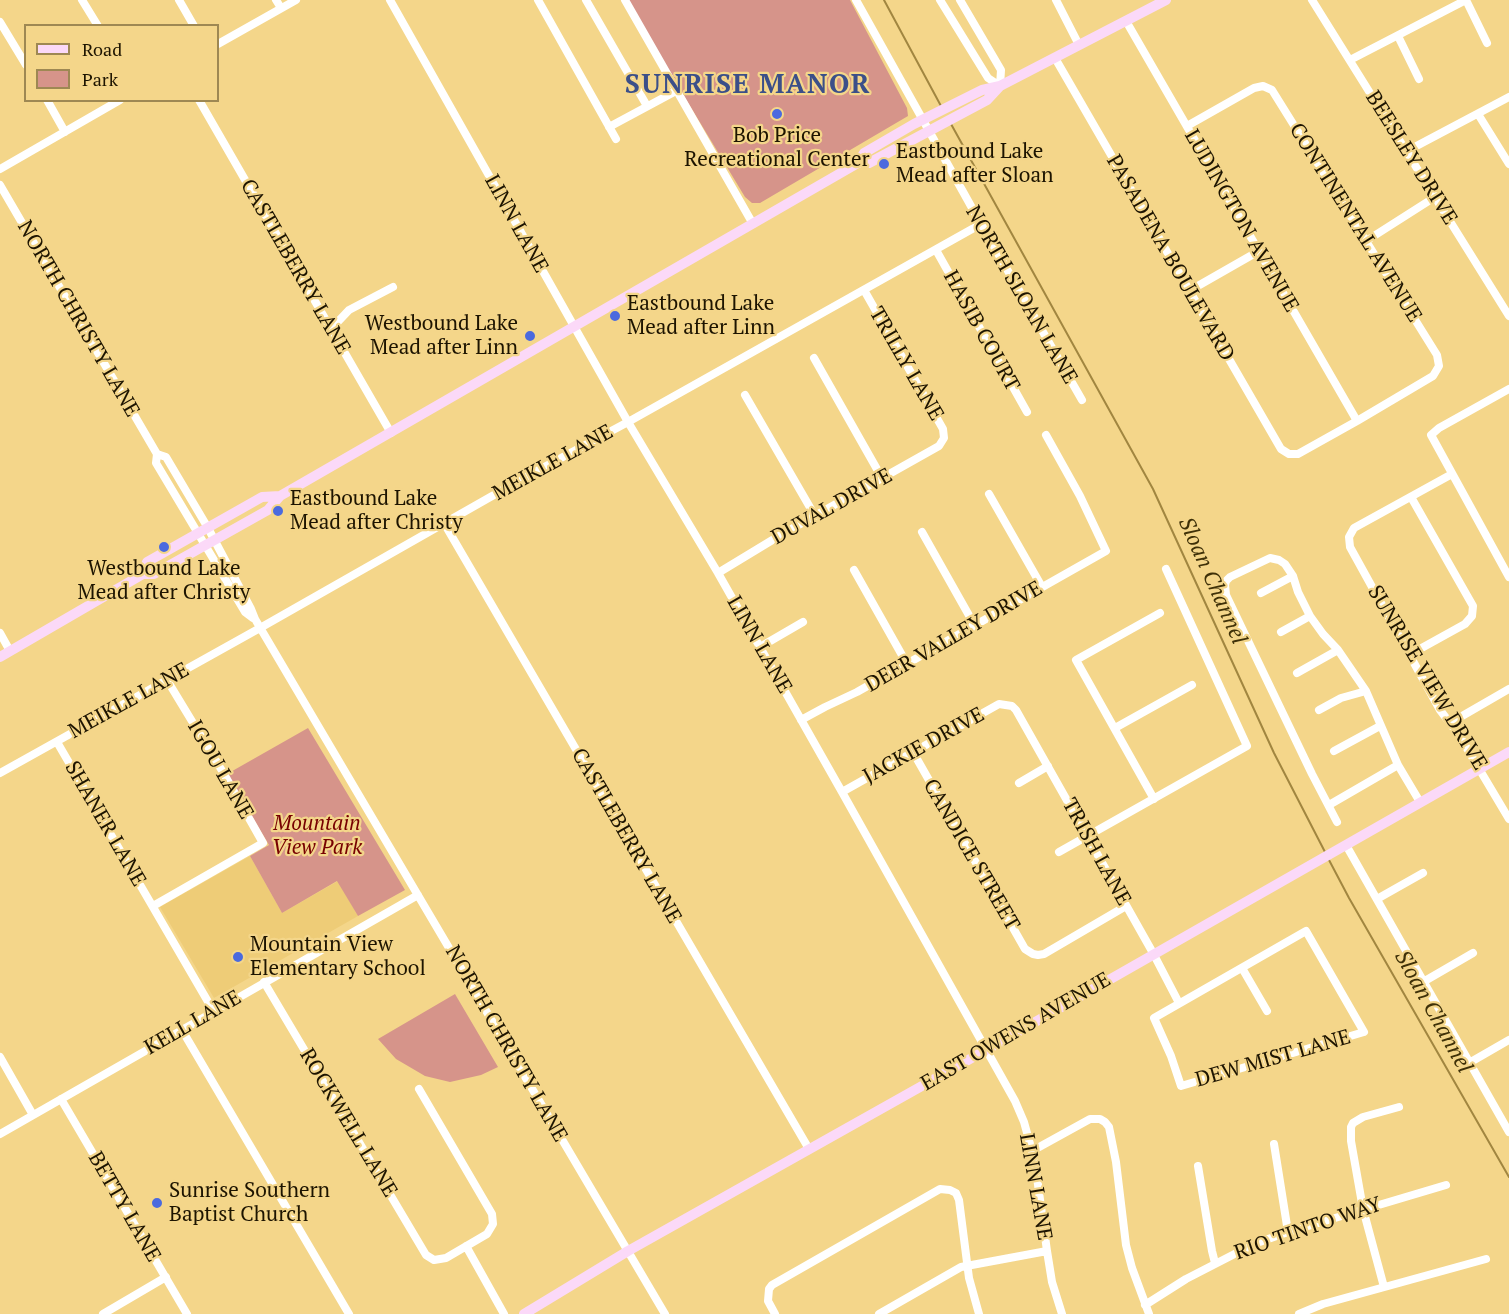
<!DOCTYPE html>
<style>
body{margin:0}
#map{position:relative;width:1509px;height:1314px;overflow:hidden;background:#f4d68a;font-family:"PT Serif",serif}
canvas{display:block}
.legend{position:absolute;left:24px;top:24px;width:195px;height:78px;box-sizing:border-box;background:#f4d68a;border:2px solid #9e8853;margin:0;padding:8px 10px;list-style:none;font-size:18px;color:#1d1400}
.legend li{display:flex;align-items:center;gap:12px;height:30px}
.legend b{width:30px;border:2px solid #9e8853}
</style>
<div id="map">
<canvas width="1509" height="1314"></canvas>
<ul class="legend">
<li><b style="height:8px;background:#fbd9f8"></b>Road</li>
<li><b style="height:16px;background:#d6948a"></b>Park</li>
</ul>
</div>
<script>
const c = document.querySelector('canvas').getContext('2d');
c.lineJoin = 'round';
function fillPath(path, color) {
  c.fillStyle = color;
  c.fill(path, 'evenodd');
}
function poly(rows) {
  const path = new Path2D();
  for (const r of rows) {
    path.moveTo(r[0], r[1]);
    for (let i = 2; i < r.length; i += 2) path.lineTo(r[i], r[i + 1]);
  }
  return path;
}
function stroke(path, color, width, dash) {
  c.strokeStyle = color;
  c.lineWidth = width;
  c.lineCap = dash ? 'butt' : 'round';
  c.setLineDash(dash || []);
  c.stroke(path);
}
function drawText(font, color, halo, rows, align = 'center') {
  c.font = font + ' "PT Serif",serif';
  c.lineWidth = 4.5;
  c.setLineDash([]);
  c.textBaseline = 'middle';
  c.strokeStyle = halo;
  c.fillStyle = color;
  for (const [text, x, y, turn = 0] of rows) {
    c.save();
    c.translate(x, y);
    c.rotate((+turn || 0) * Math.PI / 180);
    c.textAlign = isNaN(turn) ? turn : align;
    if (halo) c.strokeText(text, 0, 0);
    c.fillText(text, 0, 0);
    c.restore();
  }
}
fillPath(poly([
 [250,856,282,913,338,881,358,916,214,998,160,907]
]), '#ec7');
fillPath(poly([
 [626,0,850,0,907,108,908,116,760,203,752,203,745,197],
 [308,728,405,890,358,916,337,881,282,913,250,856,269,845,227,774],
 [455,994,498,1067,481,1075,450,1082,425,1076,396,1059,378,1039]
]), '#d6948a');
stroke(poly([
 [884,0,941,106],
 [951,124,1153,489,1274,753,1325,852],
 [1329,860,1349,898,1509,1177]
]), '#a18640', 2);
stroke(poly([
 [82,0,98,26],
 [179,0,194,26],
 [276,0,281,8],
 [390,0,628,422,718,573,842,792,1015,1101,1024,1122,1032,1151,1036,1170,1047,1251,1052,1282,1062,1314],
 [538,0,616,139],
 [586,0,647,106],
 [625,0,753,224],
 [856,0,981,224,1082,400],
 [940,0,988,78,1000,86,1001,70,960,0],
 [1056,0,1079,45],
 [1312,0,1509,316],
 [1466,0,1487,43],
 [1126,21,1357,421],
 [0,22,26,65],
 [1398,36,1419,79],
 [218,44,296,0],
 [1055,58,1281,449,1289,454,1298,454,1357,421,1433,376,1439,366,1437,355,1272,90,1263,86,1254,88,1187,126],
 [1350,60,1466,0],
 [47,100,65,132],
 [199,100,391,433],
 [1478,114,1509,164],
 [609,127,676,91],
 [1407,151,1509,97],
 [0,169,120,100],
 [0,185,157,454,156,463,245,612,253,618],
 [1366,241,1435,197],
 [936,250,1027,412],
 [1189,291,1259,251],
 [331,329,349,310,393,287],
 [814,358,882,478],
 [1509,389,1439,428,1431,435,1509,577],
 [745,395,815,516],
 [157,454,166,457,208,528,251,609,255,619,665,1314],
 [1452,474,1354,528,1349,537,1350,547,1440,710,1459,735,1509,819],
 [989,494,1042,587],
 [444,523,809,1149],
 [922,532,975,626],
 [854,570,907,664],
 [718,573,779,536,939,446,944,438,943,429,864,290],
 [1261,593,1293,576],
 [1281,632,1310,616],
 [0,633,10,651],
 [760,647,803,622],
 [1409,655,1465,624,1472,616,1473,606,1411,497],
 [1297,673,1338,650],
 [1319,710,1341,698,1366,691],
 [801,720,825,707,857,692,1106,551,1080,496,1046,435],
 [1450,723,1509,689],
 [1115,728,1192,685],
 [57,742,214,1012],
 [1334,751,1380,726],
 [913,752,1025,949,1033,954,1038,955,1044,954,1126,906],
 [0,773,260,628,522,479,628,422,981,224],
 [1019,783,1048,766],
 [842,792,999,704,1012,706,1016,710,1153,953,1179,1003],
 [1154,799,1076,660,1160,613],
 [1329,805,1398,765],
 [1337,822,1312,774,1226,595,1225,585,1226,581,1230,577,1270,558,1279,560,1285,564,1293,576,1298,592,1310,616,1323,634,1338,650,1366,691,1398,765,1420,802],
 [1346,845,1509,1132],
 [1059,852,1247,746,1166,569],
 [1377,899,1423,873],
 [153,906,263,843,224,774,167,680],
 [1306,931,1364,1032,1181,1086,1171,1056,1154,1018,1306,931],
 [1242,968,1267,1011],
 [264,982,426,1255,434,1260,446,1258,487,1234,493,1224,492,1214,419,1089],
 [1423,982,1473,953],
 [182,1030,349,1314],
 [0,1057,33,1115],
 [1469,1063,1509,1040],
 [61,1099,187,1314],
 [0,1134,418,895],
 [1274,1144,1288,1232],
 [1032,1151,1090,1119,1100,1119,1105,1122,1109,1127,1116,1162,1126,1245,1132,1268,1149,1314],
 [1198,1166,1212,1251,1215,1263],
 [466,1246,504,1314],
 [1384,1287,1363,1209,1351,1141,1351,1127,1353,1123,1363,1117,1399,1107],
 [1145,1305,1186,1279,1254,1244,1288,1232,1446,1185],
 [103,1314,166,1277],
 [775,1314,768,1301,769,1289,772,1285,940,1189,950,1190,956,1193,959,1200,969,1278,979,1314],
 [879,1314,961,1267,1047,1251],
 [1299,1314,1323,1304,1486,1259]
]), '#fff', 8);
stroke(poly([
 [858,163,864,153,914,124,982,90,1000,86,1166,0],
 [143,574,147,562,262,497,280,496],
 [0,657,143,574,154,574,268,510,280,496,858,163,869,163,987,100,1000,86],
 [524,1314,628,1251,986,1050,1509,752]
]), '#fbd9f8', 10);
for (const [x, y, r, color] of [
 [777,114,6,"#4b6ade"],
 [884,164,6,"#4b6ade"],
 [615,316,6,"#4b6ade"],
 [530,336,6,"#4b6ade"],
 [278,511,6,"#4b6ade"],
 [164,547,6,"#4b6ade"],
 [238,957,6,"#4b6ade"],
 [157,1203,6,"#4b6ade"]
]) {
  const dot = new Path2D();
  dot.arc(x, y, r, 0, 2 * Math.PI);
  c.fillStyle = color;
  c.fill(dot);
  stroke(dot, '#f4d68a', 2);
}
drawText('21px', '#1d1400', '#f4d68a', [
 ["Bob Price",777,136,"center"],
 ["Recreational Center",777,160,"center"],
 ["Eastbound Lake",896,152],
 ["Mead after Sloan",896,176],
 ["Eastbound Lake",627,304],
 ["Mead after Linn",627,328],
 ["Westbound Lake",518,324,"right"],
 ["Mead after Linn",518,348,"right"],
 ["Eastbound Lake",290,499],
 ["Mead after Christy",290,523],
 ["Westbound Lake",164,569,"center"],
 ["Mead after Christy",164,593,"center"],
 ["Mountain View",250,945],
 ["Elementary School",250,969],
 ["Sunrise Southern",169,1191],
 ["Baptist Church",169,1215]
], 'left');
drawText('21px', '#1d1400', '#f4d68a', [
 ["BEESLEY DRIVE",1411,158,58],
 ["LUDINGTON AVENUE",1241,221,60],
 ["CONTINENTAL AVENUE",1355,223,58],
 ["LINN LANE",516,224,61],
 ["PASADENA BOULEVARD",1170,258,60],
 ["CASTLEBERRY LANE",295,267,60],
 ["NORTH SLOAN LANE",1021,295,60],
 ["NORTH CHRISTY LANE",78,319,60],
 ["HASIB COURT",981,331,61],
 ["TRILLY LANE",906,364,60],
 ["MEIKLE LANE",553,463,-29],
 ["DUVAL DRIVE",832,507,-29],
 ["DEER VALLEY DRIVE",954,637,-30],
 ["LINN LANE",759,645,60],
 ["SUNRISE VIEW DRIVE",1427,678,59],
 ["MEIKLE LANE",129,701,-29],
 ["JACKIE DRIVE",924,746,-29],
 ["IGOU LANE",220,770,60],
 ["SHANER LANE",105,824,60],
 ["CASTLEBERRY LANE",626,836,60],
 ["TRISH LANE",1096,852,61],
 ["CANDICE STREET",971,855,60],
 ["KELL LANE",193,1023,-30],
 ["EAST OWENS AVENUE",1016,1032,-30],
 ["NORTH CHRISTY LANE",506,1044,60],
 ["DEW MIST LANE",1273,1059,-16],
 ["ROCKWELL LANE",348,1123,59],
 ["LINN LANE",1035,1187,80],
 ["BETTY LANE",124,1207,60],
 ["RIO TINTO WAY",1308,1229,-19]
]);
drawText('italic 21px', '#770001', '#f4d68a', [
 ["Mountain",317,824],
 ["View Park",317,848]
]);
drawText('italic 22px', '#3f3108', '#f4d68a', [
 ["Sloan Channel",1212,581,66],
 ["Sloan Channel",1433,1012,61]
]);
c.letterSpacing = '1.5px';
drawText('bold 27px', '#3b4f89', '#f4d68a', [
 ["SUNRISE MANOR",748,85]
]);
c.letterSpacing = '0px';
</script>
